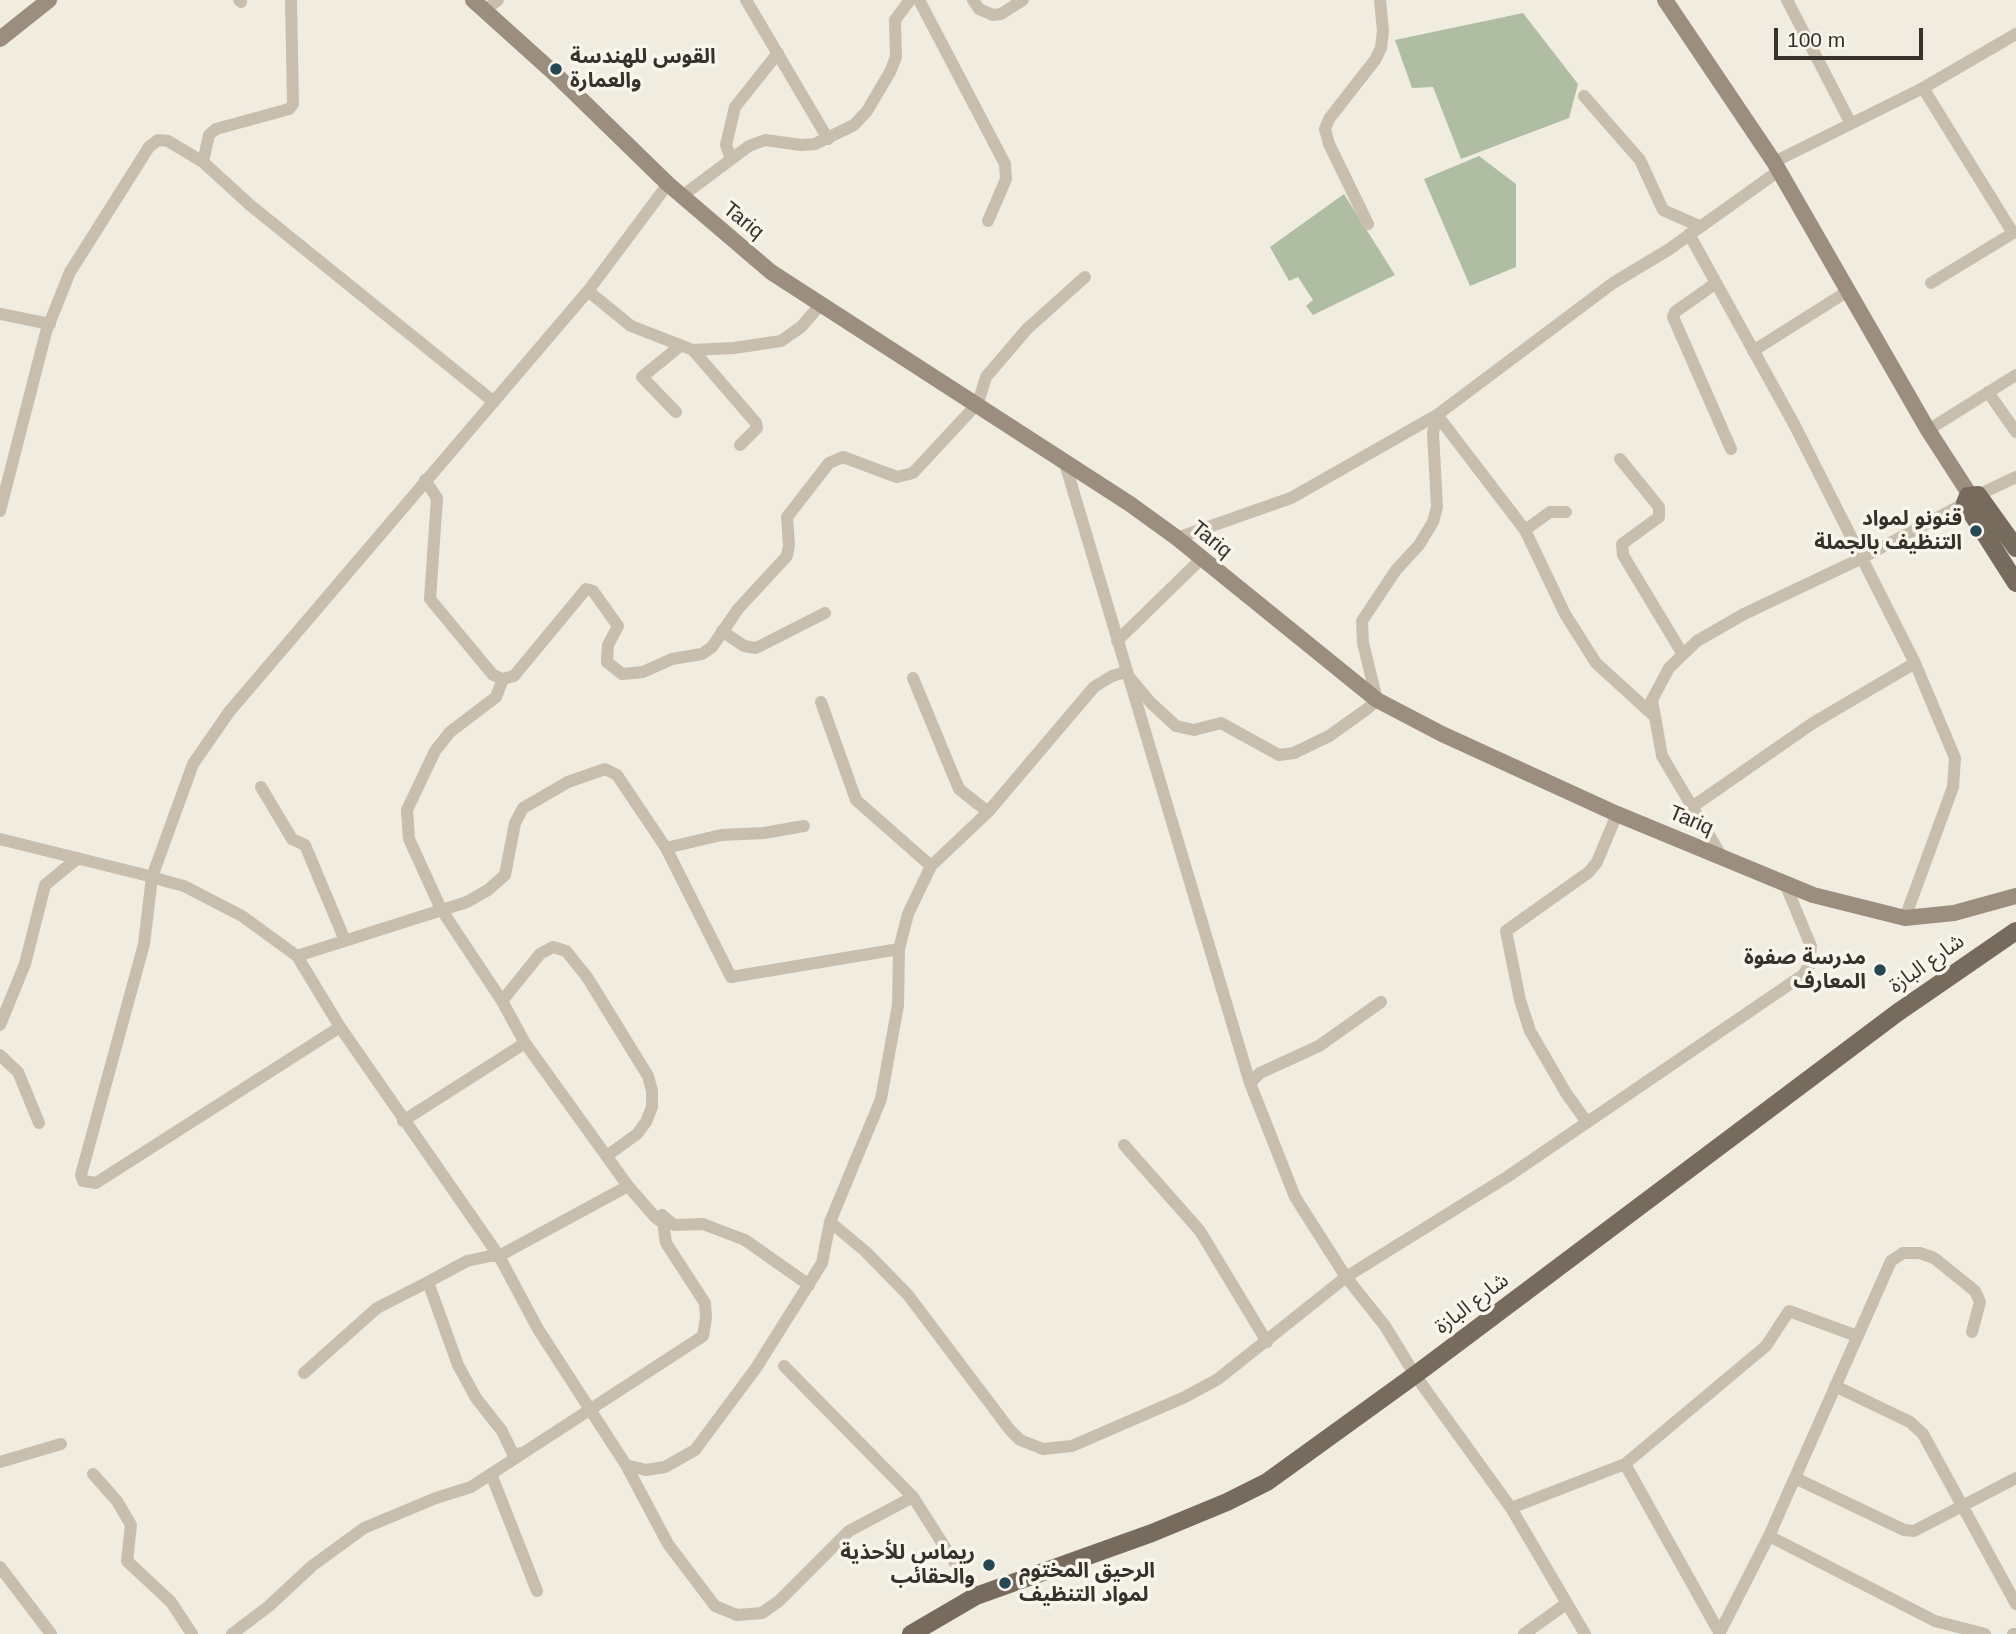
<!DOCTYPE html>
<meta charset="utf-8">
<style>
body{margin:0}
#map{position:relative;width:2016px;height:1634px;overflow:hidden;background:#f0ece0;font-family:Helvetica,sans-serif}
canvas{display:block}
.scale{position:absolute;left:1774px;top:28px;width:149px;height:32px;box-sizing:border-box;border:4px solid #37312b;border-top:0;padding-left:9px;font-size:21px;line-height:24px;white-space:nowrap;color:#37312b;-webkit-text-stroke:5px #f8f5ec;paint-order:stroke}
</style>
<div id="map">
<canvas width="2016" height="1634"></canvas>
<div class="scale">100 m</div>
</div>
<script>
const c = document.querySelector('canvas').getContext('2d');
c.lineJoin = 'round';
function fillPath(path, color) {
  c.fillStyle = color;
  c.fill(path, 'evenodd');
}
function poly(rows) {
  const path = new Path2D();
  for (const r of rows) {
    path.moveTo(r[0], r[1]);
    for (let i = 2; i < r.length; i += 2) path.lineTo(r[i], r[i + 1]);
  }
  return path;
}
function stroke(path, color, width, dash) {
  c.strokeStyle = color;
  c.lineWidth = width;
  c.lineCap = dash ? 'butt' : 'round';
  c.setLineDash(dash || []);
  c.stroke(path);
}
function drawText(font, color, halo, rows, align = 'center') {
  c.font = font + ' Helvetica,"Noto Sans Arabic",sans-serif';
  c.lineWidth = 7;
  c.setLineDash([]);
  c.textBaseline = 'middle';
  c.strokeStyle = halo;
  c.fillStyle = color;
  for (const [text, x, y, turn = 0] of rows) {
    c.save();
    c.translate(x, y);
    c.rotate((+turn || 0) * Math.PI / 180);
    c.textAlign = isNaN(turn) ? turn : align;
    if (halo) c.strokeText(text, 0, 0);
    c.fillText(text, 0, 0);
    c.restore();
  }
}
fillPath(poly([
 [1523,13,1578,84,1569,118,1461,159,1433,87,1412,88,1395,40],
 [1479,156,1516,184,1516,267,1470,286,1424,179],
 [1344,194,1395,275,1313,315,1306,306,1313,300,1298,277,1289,281,1270,247]
]), '#afbea2');
stroke(poly([
 [239,0,241,2],
 [291,0,293,104,289,109,216,129,209,135,203,162,250,205,494,402],
 [746,0,828,139],
 [919,0,1005,164,1006,179,988,221],
 [973,0,979,9,993,15,1001,14,1023,0],
 [1787,0,1850,122],
 [485,10,498,0],
 [1923,88,2013,233,1931,283],
 [1584,96,1640,160,1663,210,1699,226],
 [731,158,726,145,735,107,778,53],
 [1774,162,1923,88,2016,34],
 [682,196,749,146,765,140,801,145,815,144,854,125,867,111,890,72,896,57,895,20,910,0],
 [1368,224,1329,144,1325,129,1329,119,1375,60,1381,48,1383,31,1380,0],
 [1689,234,1794,424,1915,663,1955,758,1953,787,1905,918],
 [1716,283,1675,312,1673,317,1731,449],
 [588,291,631,326,693,350,734,348,781,341,801,327,820,305],
 [0,314,50,324],
 [693,350,756,423,757,428,740,445],
 [1753,351,1848,291],
 [1988,392,2016,432],
 [676,412,642,377,680,346],
 [1928,430,2016,375],
 [1620,459,1659,507,1659,517,1622,544,1623,555,1682,653],
 [1064,460,1250,1083],
 [425,480,437,498,430,599,493,675,503,679,514,676,586,589,593,591,618,626,608,645,607,662,622,674,643,672,672,659,702,654,712,647,738,609,787,556,789,545,787,517,829,463,843,457,897,477,913,473,978,403,986,377,1027,329,1085,277],
 [1978,495,2016,477],
 [0,511,46,332,70,272,149,147,158,140,168,141,203,162],
 [1566,512,1550,512,1525,530,1565,614,1596,663,1652,714],
 [1177,538,1291,498,1437,415,1525,530],
 [722,631,744,646,756,648,825,613],
 [1117,641,1201,559],
 [913,678,959,789,988,812],
 [503,679,496,697,450,732,435,751,407,810,409,839,441,909,502,1001,525,1043,628,1186,655,1217,660,1221,662,1215,674,1225,703,1224,745,1240,809,1285],
 [821,702,856,800,931,866],
 [261,787,292,839,305,845,344,938],
 [1692,807,1813,723,1915,663],
 [0,839,145,875,152,877,169,882,184,886,242,916,297,956,340,1027,96,1183,83,1181,81,1175,144,944,152,877,193,764,229,712,588,291,668,184],
 [666,848,721,835,764,833,804,826],
 [1722,857,1662,756,1652,700,1669,668,1697,641,1744,614,1860,559,1965,503],
 [297,956,467,902,488,890,505,875,515,823,523,808,568,782,605,769,617,775,666,848,731,977,899,949],
 [502,1001,540,954,553,947,566,951,587,977,648,1076,652,1091,652,1107,646,1122,637,1134,608,1155],
 [1381,1002,1319,1046,1260,1073,1250,1083,1295,1197,1346,1277,1507,1177,1803,975,1809,966,1811,946,1786,886],
 [0,1025,25,964,45,885,78,858],
 [340,1027,499,1256,628,1186],
 [0,1055,18,1072,39,1123],
 [403,1121,525,1043],
 [1586,1121,1566,1093,1530,1031,1520,1000,1506,931,1589,872,1597,862,1617,814],
 [1124,1145,1200,1231,1267,1342],
 [830,1222,865,1251,908,1295,1010,1430,1020,1440,1043,1449,1072,1446,1185,1397,1218,1379,1346,1277,1385,1326,1415,1375,1511,1508,1585,1634],
 [784,1366,913,1497,976,1596],
 [304,1373,377,1308,428,1282],
 [1835,1386,1910,1422,1923,1434,2016,1604],
 [523,1453,513,1454,502,1431,476,1398,458,1365,428,1282,467,1261,490,1256,499,1256,538,1329,626,1465,668,1544,715,1606,737,1615,762,1613,779,1601,849,1531,913,1497],
 [0,1462,61,1444],
 [1625,1464,1719,1632],
 [626,1465,646,1470,665,1467,695,1450,756,1368,822,1263,830,1222,881,1099,898,1005,899,949,908,914,931,866,988,812,1094,687,1112,676,1125,672,1151,703,1176,726,1194,730,1221,723,1279,755,1294,753,1329,736,1367,709,1377,700,1363,643,1362,621,1396,570,1419,545,1433,522,1437,507,1433,433,1437,415,1613,283,1668,250,1780,170],
 [93,1474,117,1501,131,1525,127,1561,171,1602,192,1634],
 [491,1474,537,1591],
 [1795,1478,1904,1530,1914,1531,2016,1478],
 [1511,1508,1625,1464,1766,1346,1789,1311,1857,1336],
 [1769,1536,1935,1621,1985,1634],
 [0,1567,51,1634],
 [232,1634,269,1606,312,1566,364,1528,436,1498,471,1487,703,1336,706,1318,705,1303,666,1243,662,1215],
 [1524,1634,1566,1604],
 [1719,1634,1769,1536,1891,1261,1903,1253,1920,1253,1934,1258,1975,1291,1980,1302,1972,1332],
 [2013,1634,2016,1634]
]), '#c7bead', 12);
stroke(poly([
 [473,0,554,73,668,184,771,272,1130,504,1177,538,1377,700,1442,734,1617,814,1813,895,1905,918,1954,913,2016,896],
 [1665,0,1774,162,1928,430,1970,495],
 [0,39,49,0]
]), '#9b8e7f', 16);
stroke(poly([
 [2016,548,1978,495,1968,496,1965,503,2016,583],
 [911,1634,976,1596,1152,1533,1227,1502,1267,1482,1415,1375,1897,1013,2016,931]
]), '#776b5e', 18);
for (const [x, y, r, color] of [
 [556,69,7,"#254854"],
 [1976,531,7,"#254854"],
 [1880,970,7,"#254854"],
 [989,1565,7,"#254854"],
 [1005,1583,7,"#254854"]
]) {
  const dot = new Path2D();
  dot.arc(x, y, r, 0, 2 * Math.PI);
  c.fillStyle = color;
  c.fill(dot);
  stroke(dot, '#f8f5ec', 2.5);
}
drawText('bold 21px', '#37312b', '#f8f5ec', [
 ["القوس للهندسة",570,57,"left"],
 ["والعمارة",570,81,"left"],
 ["قنونو لمواد",1962,519],
 ["التنظيف بالجملة",1962,543],
 ["مدرسة صفوة",1866,958],
 ["المعارف",1866,982],
 ["ريماس للأحذية",975,1553],
 ["والحقائب",975,1577],
 ["الرحيق المختوم",1019,1571,"left"],
 ["لمواد التنظيف",1019,1595,"left"]
], 'right');
drawText('21px', '#37312b', '#f8f5ec', [
 ["Tariq",743,221,39],
 ["Tariq",1211,540,39],
 ["Tariq",1691,821,23],
 ["شارع البازة",1927,964,-35],
 ["شارع البازة",1472,1304,-37]
]);
</script>
